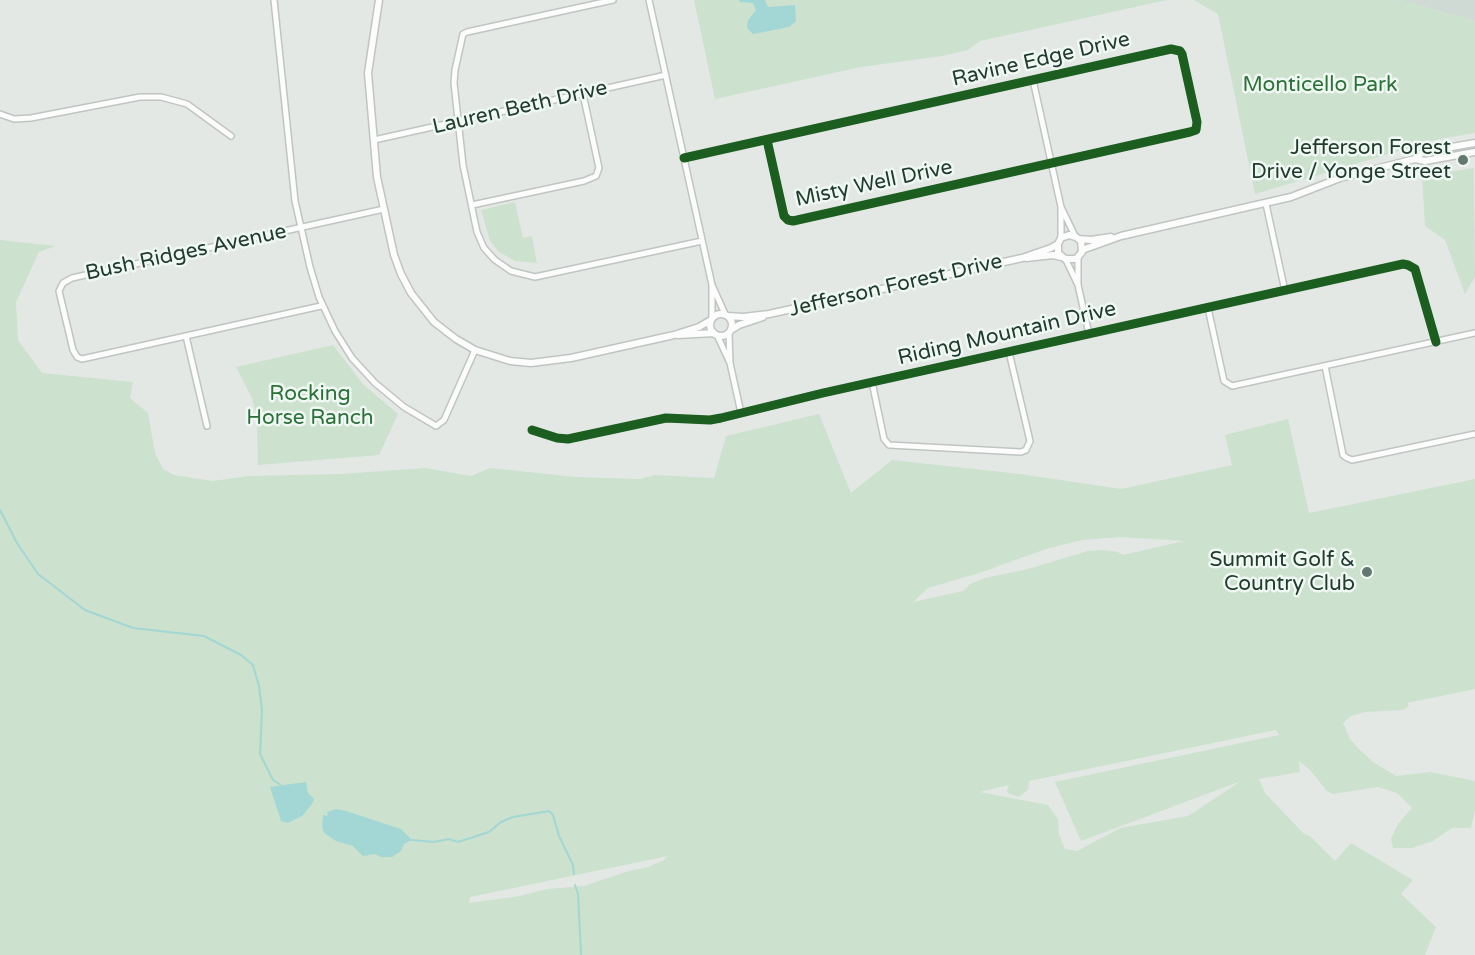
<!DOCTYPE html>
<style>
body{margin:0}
canvas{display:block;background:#e3e8e5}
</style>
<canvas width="1475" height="955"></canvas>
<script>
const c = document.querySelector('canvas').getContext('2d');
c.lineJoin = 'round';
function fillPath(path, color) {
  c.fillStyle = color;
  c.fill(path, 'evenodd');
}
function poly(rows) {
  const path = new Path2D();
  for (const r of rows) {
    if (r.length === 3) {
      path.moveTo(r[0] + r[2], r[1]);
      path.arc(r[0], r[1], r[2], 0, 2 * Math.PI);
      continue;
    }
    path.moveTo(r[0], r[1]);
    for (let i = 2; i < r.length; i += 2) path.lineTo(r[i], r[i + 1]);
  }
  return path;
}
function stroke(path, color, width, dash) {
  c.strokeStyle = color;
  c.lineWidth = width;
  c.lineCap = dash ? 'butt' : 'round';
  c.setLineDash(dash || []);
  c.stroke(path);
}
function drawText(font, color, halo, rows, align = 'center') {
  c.font = font + ' "Varela Round",sans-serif';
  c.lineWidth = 5;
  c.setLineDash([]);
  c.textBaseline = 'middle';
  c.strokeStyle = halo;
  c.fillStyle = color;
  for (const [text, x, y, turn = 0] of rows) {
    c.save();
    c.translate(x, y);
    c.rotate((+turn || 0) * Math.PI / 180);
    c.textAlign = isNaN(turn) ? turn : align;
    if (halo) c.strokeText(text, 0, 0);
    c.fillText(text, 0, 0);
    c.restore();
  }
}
fillPath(poly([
 [1399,0,1475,0,1475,21]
]), '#d0dad4');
fillPath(poly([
 [694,0,1167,0,980,41,968,50,942,56,861,67,715,99],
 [1194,0,1399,0,1475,21,1475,133,1439,139,1255,194,1218,14],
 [1474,168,1475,277,1465,294,1445,240,1425,226,1422,176],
 [515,202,523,238,532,236,537,263,515,261,499,252,490,241,481,210],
 [0,240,56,246,39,252,16,302,18,340,42,373,133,382,130,398,148,413,155,453,163,469,174,475,213,481,248,476,341,474,425,468,471,476,490,468,576,477,640,479,655,475,714,478,726,436,819,414,851,493,892,460,1020,474,1121,489,1232,465,1225,435,1288,419,1309,513,1475,479,1475,689,1407,703,1409,706,1404,710,1365,712,1351,716,1343,723,1350,739,1360,750,1373,762,1396,776,1430,772,1475,781,1475,809,1471,828,1452,828,1433,841,1412,848,1393,848,1391,839,1398,824,1412,808,1397,793,1378,787,1333,794,1327,791,1310,770,1299,761,1300,772,1259,779,1265,793,1304,834,1310,836,1335,861,1351,843,1413,880,1401,894,1436,927,1425,955,0,955],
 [1121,537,1184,541,1123,555,1118,552,1105,550,1088,551,1028,569,985,578,970,584,963,591,913,602,928,588,979,573,1046,549,1082,540],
 [1276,730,1279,735,1055,782,1081,841,1241,781,1188,816,1120,828,1077,851,1065,849,1059,834,1058,819,1048,805,980,792,1009,785,1007,791,1009,794,1019,797,1028,790,1029,781],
 [668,856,664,860,648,867,629,871,584,886,547,889,520,896,469,903,470,897],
 [333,345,363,384,398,414,379,455,258,465,257,419,252,398,236,367]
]), '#cce1ce');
fillPath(poly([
 [739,0,765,0,768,7,795,5,796,21,789,27,753,34,747,28,748,20,756,10,753,3,740,2],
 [306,782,308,793,314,799,312,804,302,816,288,823,281,821,270,787],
 [336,809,346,811,401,829,412,840,404,844,401,851,392,857,381,857,375,854,363,856,353,846,336,841,324,833,322,827,323,815,328,816,327,812]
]), '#a3d7d5');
stroke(poly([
 [0,510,17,543,38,574,85,610,133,628,204,636,241,655,253,665,259,686,262,711,260,754,273,780,281,785],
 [412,840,434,842,449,839,458,842,489,832,501,822,513,817,549,811,553,815,559,836,573,865,574,874],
 [575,885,578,894,581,955]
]), '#a3d7d5', 2);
const minor = poly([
 [274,0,295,201,310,267,319,297,335,331,352,358,375,383,404,407,436,426,444,420,475,350],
 [613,0,467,32,463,34,455,70,454,83,463,165,477,232,484,248,495,260,511,271,535,277,702,241],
 [649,0,712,285,725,314],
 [1033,80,1061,207,1075,236],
 [0,114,14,119,31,118,140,97,161,97,187,104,231,136],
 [374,140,666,75],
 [684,158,1171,49,1180,51,1182,54,1197,122,1196,130,1190,132,793,221,788,220,784,216,767,140],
 [1266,204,1285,291],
 [472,205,584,181,596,176,599,168,583,94],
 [1061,207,1061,238],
 [1078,257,1078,285,1089,334],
 [1066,260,1078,285],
 [321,306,82,359,77,357,73,350,59,291,63,283,72,278,384,209],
 [1208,308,1224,381,1232,386,1475,333],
 [712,319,712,285],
 [729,333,730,363,741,413],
 [717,335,730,363],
 [186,336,207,426],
 [1325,366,1343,455,1347,458,1352,460,1475,434],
 [872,382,884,439,889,445,1021,452,1026,450,1030,441,1009,352],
 [532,430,557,438,568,439,666,418,710,420,721,418,823,393,1403,264,1408,265,1415,269,1436,342]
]);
const tertiary = poly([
 [379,0,368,73,377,177,394,255,401,274,411,293,434,322,456,339,475,350,510,361,531,363,571,358,674,335,699,327,711,320],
 [1415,159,1425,161,1475,152],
 [1079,239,1091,240,1111,237],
 [1082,250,1121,236,1291,197,1340,178,1415,159,1423,152,1475,143],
 [1026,258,1053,255,1061,257],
 [721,325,11],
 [728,316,743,317,769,314,1022,258,1051,248,1058,244,1061,238,1069,235,1076,237,1081,241,1082,252,1076,259,1065,259,1058,253,1058,244],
 [731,330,739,325,763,317],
 [678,335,714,333]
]);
stroke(minor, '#c0c5c2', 8);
stroke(tertiary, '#c0c5c2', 9);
stroke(minor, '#fbfcfb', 5);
stroke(tertiary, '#fbfcfb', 6);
stroke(poly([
 [684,158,1171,49,1180,51,1182,54,1197,122,1196,130,1190,132,793,221,788,220,784,216,767,140],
 [532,430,557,438,568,439,666,418,710,420,721,418,823,393,1403,264,1408,265,1415,269,1436,342]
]), '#1b5e20', 9);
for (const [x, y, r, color] of [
 [1463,160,6,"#65786f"],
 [1367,572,6,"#65786f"]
]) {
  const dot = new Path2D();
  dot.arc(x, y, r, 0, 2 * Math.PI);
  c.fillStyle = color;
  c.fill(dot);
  stroke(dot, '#f0f8f3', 2);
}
drawText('21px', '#213b2f', '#f0f8f3', [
 ["Ravine Edge Drive",1041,60,-13],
 ["Lauren Beth Drive",520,108,-13],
 ["Misty Well Drive",874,184,-12],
 ["Bush Ridges Avenue",186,253,-12],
 ["Jefferson Forest Drive",896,286,-13],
 ["Riding Mountain Drive",1007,334,-13]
]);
drawText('21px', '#2b7239', '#f0f8f3', [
 ["Monticello Park",1320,85],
 ["Rocking",310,394],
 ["Horse Ranch",310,418]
]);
drawText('21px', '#213b2f', '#f0f8f3', [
 ["Jefferson Forest",1451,148],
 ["Drive / Yonge Street",1451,172],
 ["Summit Golf &",1355,560],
 ["Country Club",1355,584]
], 'right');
</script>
